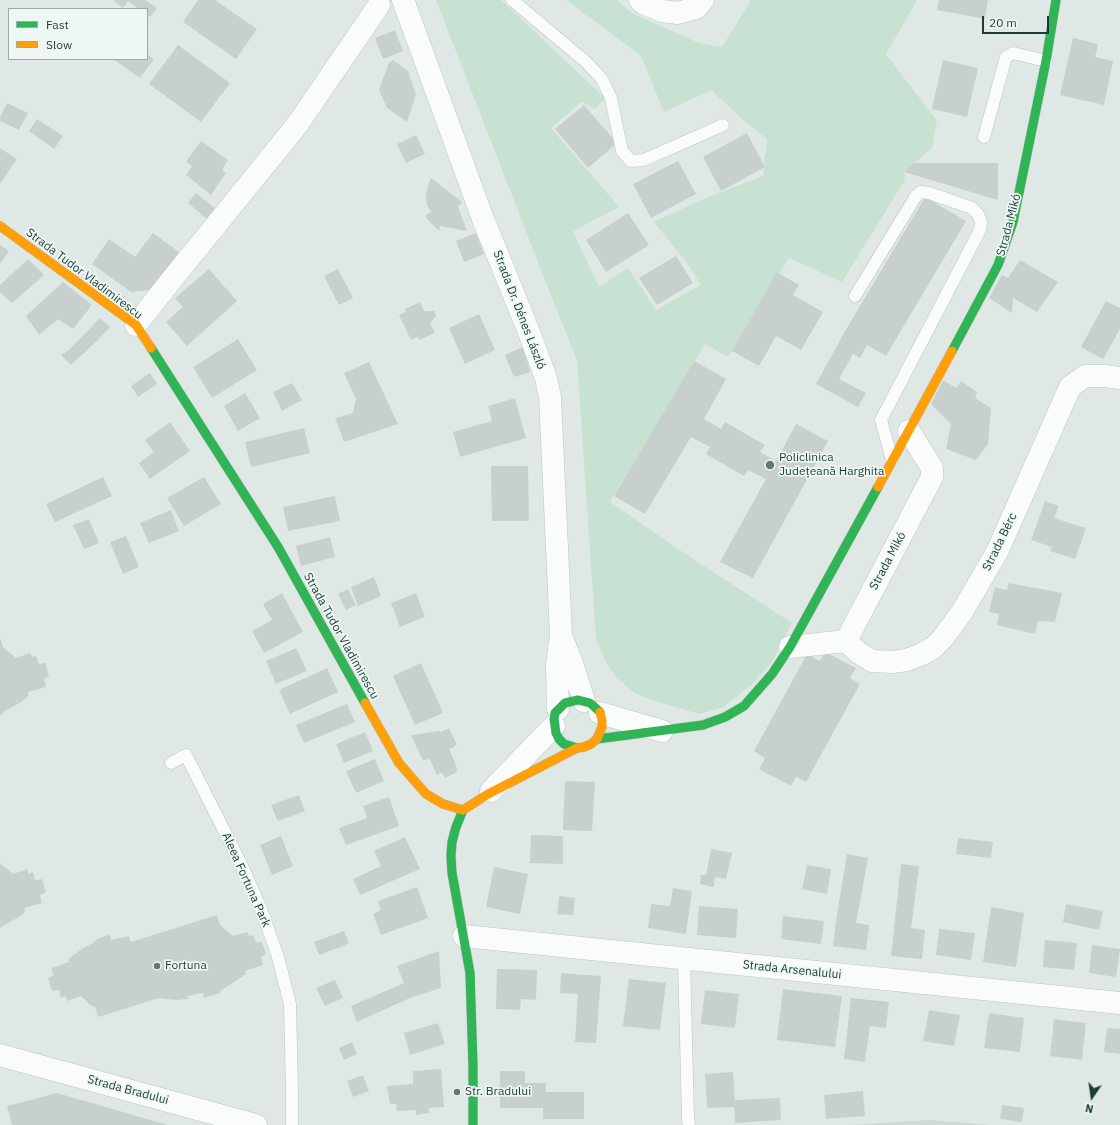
<!DOCTYPE html>
<meta charset="utf-8">
<style>
body{margin:0}
#map{position:relative;width:1120px;height:1125px;overflow:hidden;background:#e0e8e5;font-family:"IBM Plex Sans",sans-serif}
canvas{display:block}
.legend{position:absolute;left:8px;top:8px;width:140px;height:52px;box-sizing:border-box;background:#edf7f3;border:1px solid #9aaca7;margin:0;padding:5px 7px;list-style:none;font-size:12px;color:#1d3b36}
.legend li{display:flex;align-items:center;gap:8px;height:20px}
.legend b{width:20px;border:1px solid #9aaca7}
.north{position:absolute;left:1072px;top:1077px;width:40px;height:40px;-webkit-text-stroke:3px #edf7f3;paint-order:stroke;rotate:193deg;font-size:11px;font-weight:700;line-height:16px;text-align:center;color:#1d3b36}
.north::after{content:'';display:block;margin:auto;width:14px;height:18px;background:#1d3b36;clip-path:polygon(50% 0,100% 100%,50% 72%,0 100%)}
.scale{position:absolute;left:982px;top:16px;width:67px;height:18px;box-sizing:border-box;border:2px solid #1d3b36;border-top:0;padding-left:5px;font-size:12px;line-height:14px;white-space:nowrap;color:#1d3b36;-webkit-text-stroke:3px #edf7f3;paint-order:stroke}
</style>
<div id="map">
<canvas width="1120" height="1125"></canvas>
<ul class="legend">
<li><b style="height:5px;background:#30b455"></b>Fast</li>
<li><b style="height:5px;background:#ff9f0a"></b>Slow</li>
</ul>
<div class="north">N</div>
<div class="scale">20 m</div>
</div>
<script>
const c = document.querySelector('canvas').getContext('2d');
c.lineJoin = 'round';
function fillPath(path, color) {
  c.fillStyle = color;
  c.fill(path, 'evenodd');
}
function poly(rows) {
  const path = new Path2D();
  for (const r of rows) {
    path.moveTo(r[0], r[1]);
    for (let i = 2; i < r.length; i += 2) path.lineTo(r[i], r[i + 1]);
  }
  return path;
}
function stroke(path, color, width, dash) {
  c.strokeStyle = color;
  c.lineWidth = width;
  c.lineCap = dash ? 'butt' : 'round';
  c.setLineDash(dash || []);
  c.stroke(path);
}
function drawText(font, color, halo, rows, align = 'center') {
  c.font = font + ' "IBM Plex Sans",sans-serif';
  c.lineWidth = 3.5;
  c.setLineDash([]);
  c.textBaseline = 'middle';
  c.strokeStyle = halo;
  c.fillStyle = color;
  for (const [text, x, y, turn = 0] of rows) {
    c.save();
    c.translate(x, y);
    c.rotate((+turn || 0) * Math.PI / 180);
    c.textAlign = isNaN(turn) ? turn : align;
    if (halo) c.strokeText(text, 0, 0);
    c.fillText(text, 0, 0);
    c.restore();
  }
}
fillPath(poly([
 [931,1120,991,1125,848,1125]
]), '#cddad5');
fillPath(poly([
 [436,0,501,0,605,98,595,109,581,102,551,128,619,207,573,231,599,287,628,268,656,310,701,285,690,267,654,222,703,199,763,176,767,139,741,118,711,90,664,112,641,56,566,0,616,0,634,14,699,43,722,47,751,0,917,0,886,54,937,121,932,148,904,172,905,180,842,282,789,258,728,357,705,344,610,502,684,553,792,623,772,662,750,686,724,707,700,714,654,701,635,693,617,678,605,661,596,639,577,360,550,293]
]), '#c7e2d2');
fillPath(poly([
 [115,0,145,0,157,8,150,17,147,15,147,9,139,9,128,1,123,8,114,1],
 [198,0,215,0,257,29,236,59,183,22],
 [939,0,988,0,985,19,937,10],
 [395,30,403,51,383,59,375,38],
 [1073,38,1098,44,1095,57,1113,61,1104,105,1060,95],
 [178,45,230,83,201,122,149,84],
 [147,54,154,59,140,78,113,59,147,59],
 [393,60,408,71,416,95,407,122,387,108,379,90,389,63],
 [943,60,978,68,967,117,932,109],
 [7,103,28,113,19,130,0,121,0,117],
 [584,105,617,143,588,168,555,129],
 [37,119,63,136,54,149,29,131],
 [747,133,765,167,721,191,703,157],
 [416,135,425,154,406,163,397,144],
 [201,141,228,160,222,170,226,173,211,195,186,175,192,166,186,162],
 [0,148,17,159,0,184],
 [678,161,696,194,651,218,633,184],
 [914,163,998,163,998,200,904,172],
 [431,178,462,202,458,207,467,231,440,226,439,231,427,219,425,216,431,212,427,205,426,197,428,185],
 [196,193,223,215,214,225,188,203],
 [925,197,966,221,886,356,867,345,860,358,853,354,839,379,866,393,858,407,816,384,844,333],
 [628,213,649,245,606,272,586,240],
 [153,233,179,252,151,290,131,292,92,264,109,239,135,257],
 [476,233,484,254,464,262,456,241],
 [0,245,9,251,0,264],
 [676,256,693,283,657,305,639,278],
 [28,259,44,275,12,303,0,292,0,285],
 [1020,260,1058,282,1037,312,1013,298,1012,313,989,298,1002,275,1008,278],
 [209,269,237,301,187,346,166,322,183,307,175,298],
 [338,269,353,298,339,305,324,276],
 [777,272,799,285,793,295,823,312,801,350,776,336,759,366,732,351],
 [63,282,92,305,73,329,58,319,39,335,26,316],
 [1106,301,1120,308,1120,329,1103,359,1081,347],
 [420,302,424,311,434,311,436,316,430,323,435,333,419,340,418,337,411,340,399,315,406,312,405,309],
 [479,314,495,350,465,364,449,328],
 [100,318,110,327,99,339,71,365,61,355,69,350],
 [238,339,257,370,212,398,193,367],
 [523,347,530,372,514,377,505,355],
 [694,361,726,379,704,419,721,429,725,422,765,445,760,452,776,461,796,424,828,441,753,578,720,562,766,479,748,470,744,476,706,454,710,447,691,437,645,514,614,496],
 [369,362,398,424,344,442,335,418,353,413,356,399,344,373],
 [150,373,157,384,138,397,131,386],
 [943,380,956,388,961,381,977,392,975,398,991,408,988,444,976,460,946,449,951,424,931,404],
 [292,383,302,400,282,411,273,392],
 [245,393,260,418,238,431,224,406],
 [515,398,526,438,460,457,453,432,492,421,488,406],
 [170,422,190,451,150,479,139,463,154,452,145,440],
 [304,428,310,453,251,467,245,442],
 [491,466,528,466,529,521,492,521],
 [103,477,112,496,55,522,46,504],
 [204,477,221,504,184,526,167,498],
 [335,496,340,521,288,531,283,507],
 [1045,501,1059,506,1054,518,1086,528,1075,559,1050,551,1052,547,1031,540],
 [171,510,179,531,149,543,140,523],
 [89,519,99,543,84,549,73,525],
 [126,536,139,567,123,574,110,542],
 [330,537,335,557,301,566,296,546],
 [374,577,381,596,358,606,351,587],
 [1009,583,1062,593,1055,622,1038,621,1035,634,997,625,999,614,989,612,995,587,1007,590],
 [348,589,356,605,346,610,338,594],
 [282,593,303,632,264,653,252,631,272,620,263,604],
 [416,593,425,617,400,627,391,603],
 [0,638,3,647,16,658,30,653,32,657,36,656,39,664,45,663,49,676,44,679,46,687,28,692,29,695,25,699,18,704,3,712,3,714,0,715],
 [296,648,307,671,276,684,266,661],
 [825,652,856,668,850,678,860,684,806,782,796,777,791,786,759,769,765,758,754,751,807,654,820,661],
 [421,663,443,713,415,725,393,676],
 [327,668,338,692,290,714,279,690],
 [347,704,355,722,304,743,296,725],
 [449,728,457,745,453,747,452,749,452,748,449,749,456,765,457,772,445,778,442,772,437,775,429,758,423,761,411,735,440,731,441,732],
 [365,732,373,751,344,763,336,744],
 [375,759,384,781,356,793,346,771],
 [565,781,595,782,592,831,563,830],
 [299,795,305,811,278,821,271,805],
 [389,797,399,826,346,845,339,828,367,818,363,806],
 [531,835,563,836,563,864,530,863],
 [281,836,293,866,272,875,260,845],
 [405,837,420,869,360,895,353,879,381,866,374,851],
 [958,838,993,842,991,858,956,854],
 [711,849,732,853,726,879,715,877,714,887,700,884,701,875,706,875],
 [847,854,868,858,856,923,869,925,866,950,833,946,836,921],
 [0,863,13,874,27,869,28,874,33,872,35,880,42,879,46,892,40,895,42,903,24,908,25,911,22,915,0,928],
 [901,864,919,866,911,928,925,930,922,959,891,956],
 [807,865,831,869,827,894,802,889],
 [494,867,528,874,520,914,486,907],
 [417,887,428,918,381,935,373,914,381,910,378,901],
 [673,888,692,891,686,934,648,928,651,904,670,906],
 [559,896,575,898,573,915,557,914],
 [1066,904,1103,911,1099,930,1063,922],
 [699,906,738,909,736,938,697,935],
 [991,907,1024,913,1016,967,983,962],
 [217,915,220,925,233,936,247,932,249,936,253,935,256,942,262,942,266,954,261,957,263,965,245,971,246,974,242,977,220,991,220,993,204,998,203,993,187,996,188,999,177,1000,159,998,98,1017,95,1007,90,1005,81,996,67,1001,65,996,61,998,59,990,52,991,48,978,54,975,51,968,69,962,68,959,83,948,95,942,95,940,110,934,111,940,129,936,131,942],
 [783,916,824,921,821,944,781,939],
 [939,929,975,933,971,960,936,955],
 [344,931,349,943,341,947,319,955,314,942],
 [1045,940,1077,943,1074,970,1043,967],
 [1092,945,1120,949,1116,977,1089,973],
 [439,951,441,988,410,998,357,1022,351,1006,404,983,397,966],
 [497,969,537,970,536,1000,521,999,520,1010,496,1009],
 [561,973,601,976,596,1043,575,1042,578,994,560,993],
 [629,979,666,983,660,1030,623,1026],
 [335,980,343,998,325,1006,316,988],
 [783,989,842,996,835,1047,777,1040],
 [705,990,739,994,735,1028,701,1024],
 [851,998,889,1002,886,1028,870,1026,865,1062,844,1059],
 [929,1010,960,1015,954,1046,923,1041],
 [989,1013,1024,1018,1020,1052,984,1048],
 [1054,1019,1086,1023,1082,1060,1050,1056],
 [438,1023,445,1044,410,1055,404,1033],
 [1107,1028,1120,1029,1120,1054,1104,1052],
 [352,1042,357,1054,344,1060,339,1048],
 [441,1069,444,1107,429,1108,429,1113,416,1115,416,1110,397,1111,396,1104,390,1104,387,1086,413,1084,413,1071],
 [500,1071,525,1071,525,1083,546,1083,546,1092,584,1092,584,1119,543,1119,543,1108,500,1108],
 [733,1072,735,1100,780,1098,781,1120,735,1123,734,1107,707,1108,705,1074],
 [363,1075,369,1091,353,1097,347,1081],
 [863,1091,865,1116,826,1119,824,1095],
 [57,1093,168,1125,12,1125,7,1106],
 [1002,1105,1024,1108,1022,1122,1000,1119]
]), '#c8d0ce');
const lane = poly([
 [512,0,586,62,602,79,611,98,622,151,631,161,644,160,723,125],
 [984,137,1006,57,1013,53,1046,61],
 [855,296,916,196,921,192,929,193,972,208,978,214,981,222,980,230,881,420,892,460],
 [171,763,186,755,241,864,261,909,278,957,290,1004,292,1091,292,1125],
 [684,959,688,1119,689,1125]
]);
const street = poly([
 [403,0,483,219,527,327,546,378,550,397,561,635,557,665,558,709],
 [640,0,643,3,662,11,678,13,696,8,703,0],
 [136,325,169,283,297,125,379,5],
 [562,638,572,663,584,701],
 [846,641,859,653,872,661,892,662,907,660,922,654,933,648,942,639,962,612,997,552,1070,387,1085,376,1105,376,1120,378],
 [846,641,932,477,932,468,909,431],
 [790,647,846,641],
 [600,713,662,731],
 [491,791,554,726],
 [464,936,1120,1003],
 [0,1055,256,1125]
]);
const fast = poly([
 [151,348,278,547,365,703],
 [952,351,998,265,1013,222,1046,61,1056,0],
 [597,739,703,725,725,717,744,706,772,674,790,647,878,487],
 [577,748,564,744,559,739,556,733,554,719,555,713,565,703,578,700,590,703,600,712],
 [463,810,456,827,452,842,451,856,452,873,470,973,473,1066,473,1125]
]);
const slow = poly([
 [0,226,136,325,151,348],
 [878,487,952,351],
 [365,703,399,763,426,794,443,804,463,810],
 [463,810,488,794,577,748,584,747,591,744,597,739,602,727,602,720,600,712]
]);
stroke(lane, '#bdc5c2', 13);
stroke(street, '#bdc5c2', 23);
stroke(fast, '#bcc5c2', 10);
stroke(slow, '#bcc5c2', 10);
stroke(lane, '#fafcfb', 12);
stroke(street, '#fafcfb', 22);
stroke(fast, '#30b455', 9);
stroke(slow, '#ff9f0a', 9);
for (const [x, y, r, color] of [
 [770,465,5,"#617873"],
 [157,966,4,"#617873"],
 [457,1092,4,"#617873"]
]) {
  const dot = new Path2D();
  dot.arc(x, y, r, 0, 2 * Math.PI);
  c.fillStyle = color;
  c.fill(dot);
  stroke(dot, '#edf7f3', 1.5);
}
drawText('12px', '#1d3b36', '#edf7f3', [
 ["Strada Mikó",1009,225,-75],
 ["Strada Tudor Vladimirescu",84,274,37],
 ["Strada Dr. Dénes László",519,310,69],
 ["Strada Bérc",1000,542,-64],
 ["Strada Mikó",888,561,-62],
 ["Strada Tudor Vladimirescu",341,636,61],
 ["Aleea Fortuna Park",246,880,66],
 ["Strada Arsenalului",792,970,6],
 ["Strada Bradului",128,1090,15]
]);
drawText('12px', '#1d3b36', '#edf7f3', [
 ["Policlinica",779,458],
 ["Județeană Harghita",779,472],
 ["Fortuna",165,966],
 ["Str. Bradului",465,1092]
], 'left');
</script>
